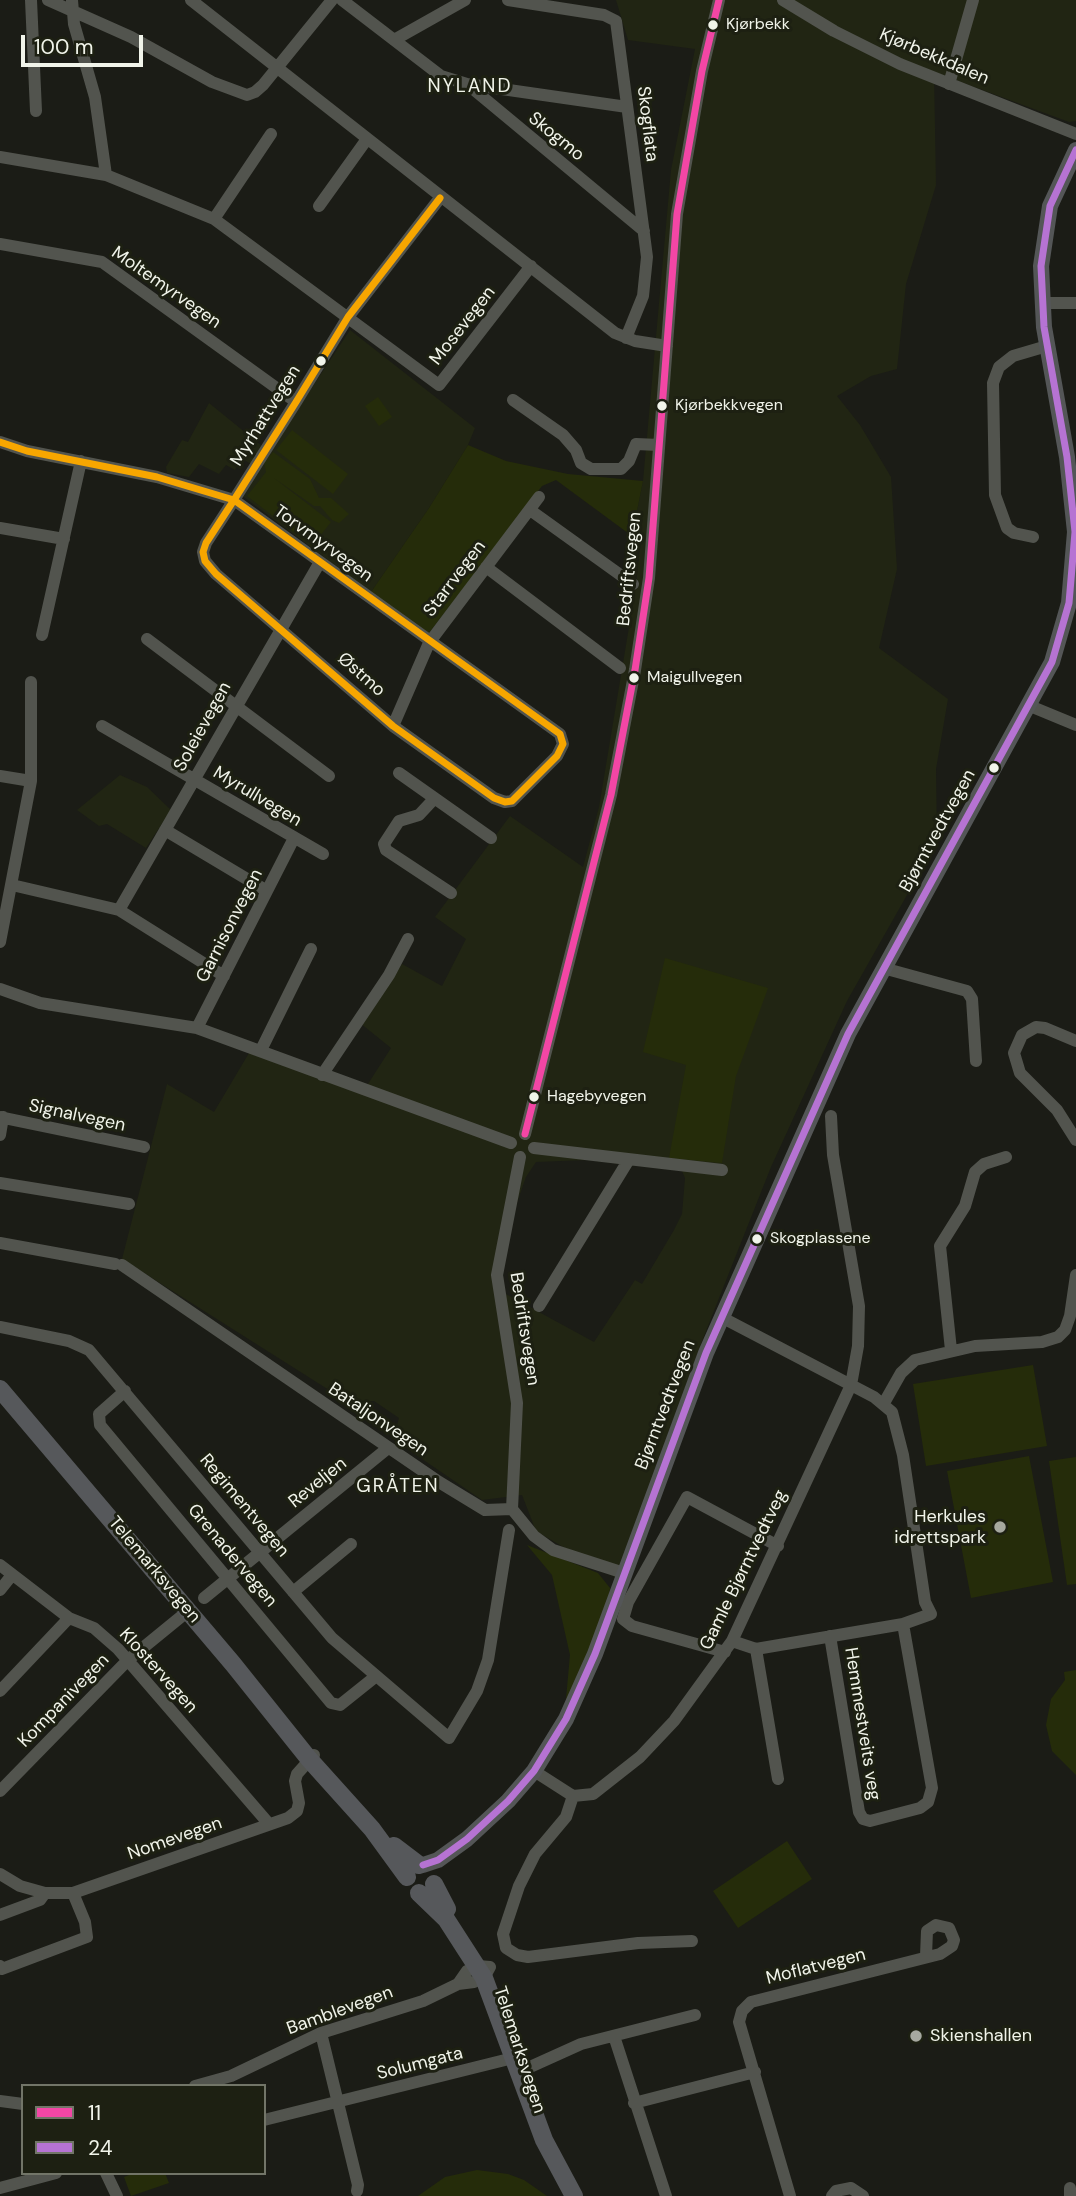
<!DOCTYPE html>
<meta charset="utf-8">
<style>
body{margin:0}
#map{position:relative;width:1076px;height:2196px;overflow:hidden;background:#1b1c16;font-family:"DM Sans",sans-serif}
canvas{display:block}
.legend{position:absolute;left:21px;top:2084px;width:245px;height:91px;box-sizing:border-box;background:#1d2012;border:2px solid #727568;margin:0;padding:9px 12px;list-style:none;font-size:21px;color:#f1f4ea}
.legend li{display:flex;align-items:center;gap:14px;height:35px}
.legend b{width:35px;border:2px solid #727568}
.scale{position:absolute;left:21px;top:35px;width:122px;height:32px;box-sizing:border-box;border:4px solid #f1f4ea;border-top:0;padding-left:9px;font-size:21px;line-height:24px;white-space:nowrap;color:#f1f4ea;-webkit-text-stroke:5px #1d2012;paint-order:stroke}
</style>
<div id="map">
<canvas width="1076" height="2196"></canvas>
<ul class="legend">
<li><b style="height:9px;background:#f346a5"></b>11</li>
<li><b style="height:9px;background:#b673d3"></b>24</li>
</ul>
<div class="scale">100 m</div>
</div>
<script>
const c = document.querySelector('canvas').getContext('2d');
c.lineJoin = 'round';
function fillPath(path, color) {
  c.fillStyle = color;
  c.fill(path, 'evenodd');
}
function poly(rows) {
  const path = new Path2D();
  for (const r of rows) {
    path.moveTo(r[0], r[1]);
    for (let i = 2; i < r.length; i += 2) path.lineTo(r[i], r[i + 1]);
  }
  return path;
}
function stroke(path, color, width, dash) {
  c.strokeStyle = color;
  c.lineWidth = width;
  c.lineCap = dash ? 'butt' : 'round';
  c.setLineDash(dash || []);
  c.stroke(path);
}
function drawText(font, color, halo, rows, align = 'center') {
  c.font = font + ' "DM Sans",sans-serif';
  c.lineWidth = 6;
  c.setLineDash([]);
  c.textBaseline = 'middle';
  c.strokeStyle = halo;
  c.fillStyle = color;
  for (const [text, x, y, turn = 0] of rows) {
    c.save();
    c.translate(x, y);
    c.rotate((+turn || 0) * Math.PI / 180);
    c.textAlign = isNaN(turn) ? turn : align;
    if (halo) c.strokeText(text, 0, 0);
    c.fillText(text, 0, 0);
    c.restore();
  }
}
fillPath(poly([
 [616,0,1076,0,1076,121,1069,122,934,72,936,185,906,284,897,369,871,376,837,396,860,425,891,477,897,569,879,648,948,699,936,769,937,842,847,1001,771,1167,704,1336,616,1578,536,1531,522,1495,482,1500,393,1439,399,1418,374,1401,348,1402,122,1259,167,1084,214,1112,249,1053,366,1087,391,1048,360,1023,402,964,442,986,466,939,435,917,510,816,583,867,599,807,635,591,641,539,632,536,643,481,671,170,695,49,628,40],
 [587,1160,682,1171,685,1178,682,1214,674,1230,642,1284,635,1280,594,1342,504,1293,502,1274,513,1214,526,1177,536,1162],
 [350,330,475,428,468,445,429,508,371,592,241,495],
 [209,403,262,446,251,464,241,458,235,470,226,465,219,474,199,464,189,477,167,473,166,467,182,440,188,442],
 [120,775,147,787,171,810,146,848,107,824,99,826,77,810]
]), '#212513');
fillPath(poly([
 [378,397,392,417,379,426,365,406],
 [292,430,348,474,333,494,276,450],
 [468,445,506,461,568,474,643,481,632,536,556,480,542,486,429,633,371,592,429,508],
 [273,452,310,479,319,498,331,498,349,514,339,523,332,520,320,506,314,506,274,478,331,522,312,546,247,496,266,472,264,462],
 [665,958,768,988,736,1076,722,1163,669,1158,686,1065,643,1052],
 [1033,1365,1047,1446,926,1466,913,1384],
 [1029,1456,1053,1582,971,1598,947,1471],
 [1076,1457,1076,1584,1067,1585,1049,1461],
 [527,1545,598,1573,610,1588,608,1602,565,1710,570,1655,552,1575],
 [1076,1670,1076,1775,1052,1751,1046,1725,1051,1699,1065,1680,1064,1672],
 [787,1841,812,1879,738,1928,713,1891],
 [477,2170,508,2174,524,2180,547,2196,418,2196,445,2177],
 [134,2173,165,2173,169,2183,131,2196,124,2177]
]), '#252c0a');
stroke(poly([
 [31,0,36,111],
 [48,0,131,37,212,82,247,95,255,92,263,85,332,0],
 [72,0,74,24,95,97,106,175],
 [191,0,615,333,635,341,667,346],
 [342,0,441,76,467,84,644,231],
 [508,0,604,15,616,21,647,257,643,296,626,338],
 [783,0,834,31,900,64,1076,134],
 [394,40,465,0],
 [467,84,627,107],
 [949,84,973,0],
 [0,157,106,175,214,219,439,385,531,266],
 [319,206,367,139],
 [214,219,271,134],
 [0,244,102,262,296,402],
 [1041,303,1076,303],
 [513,400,563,435,576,450,581,463,591,469,621,469,629,461,636,444,659,445],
 [0,442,27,451,157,477,234,500,560,734,563,744,557,756,512,801,505,802,494,798,393,726,216,574,205,561,203,552,206,543,234,500,296,402,348,317,440,198],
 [530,510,633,584],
 [0,528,64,539],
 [1033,537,1014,533,1007,528,995,495,993,383,999,367,1013,356,1047,346],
 [486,567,620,668],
 [42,635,81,461],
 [147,639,329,776],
 [1030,706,1076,725],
 [102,726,323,854],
 [393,726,429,643,539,497],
 [399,773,491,838],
 [0,776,31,781],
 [433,800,419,815,399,821,384,844,386,850,451,893],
 [165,830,267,891],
 [12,885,119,910,224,976],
 [119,910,320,562],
 [0,942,31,781,31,682],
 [883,968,967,991,972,999,976,1061],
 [0,989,40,1003,197,1028,511,1143],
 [197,1028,293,840],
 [1076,1041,1045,1028,1036,1027,1022,1035,1014,1053,1020,1073,1057,1110,1076,1140],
 [261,1050,311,949],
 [322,1075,389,975,408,939],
 [0,1117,144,1147],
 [525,1134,611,795,635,670,649,578,677,214,702,71,719,0],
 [0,1135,3,1117],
 [534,1148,722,1170],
 [0,1183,129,1204],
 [0,1243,115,1264],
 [122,1265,439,1482,485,1510,512,1509],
 [539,1306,628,1161],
 [721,1317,874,1397,892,1412,903,1455,925,1602,931,1614,903,1624,756,1649,732,1641],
 [0,1327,69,1341,89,1350,332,1638,449,1738,477,1691,488,1660,509,1530],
 [951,1350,940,1246,965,1206,975,1172,984,1164,1006,1157],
 [125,1391,99,1414,100,1425,331,1703,340,1705,375,1677],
 [884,1403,901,1373,915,1360,975,1346,1042,1342,1058,1337,1065,1330,1070,1316,1076,1275],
 [512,1509,517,1403,497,1275,520,1157],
 [512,1509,534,1536,553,1550,624,1573],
 [0,1565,69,1618,94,1628,118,1649,269,1824],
 [0,1590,12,1575],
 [293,1592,351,1544],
 [204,1598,388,1448],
 [830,1636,859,1812,863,1819,870,1821,920,1808,928,1802,932,1788,903,1624],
 [756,1649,778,1779],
 [725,1652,632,1626,623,1619,628,1602,687,1497,778,1546],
 [0,1691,69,1618],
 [534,1771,573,1796,593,1794,640,1757,674,1721,732,1641,851,1385,858,1346,859,1306,833,1155,831,1116],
 [0,1791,128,1660,188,1611],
 [573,1796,566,1817,535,1854,519,1886,503,1934,506,1948,517,1955,528,1957,638,1943,692,1941],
 [0,1874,20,1886,45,1893,73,1893,288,1818,297,1811,299,1803,295,1781,297,1774,314,1755],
 [0,1915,40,1900,45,1893],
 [0,1966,2,1969,87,1937,85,1922,73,1893],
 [321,2033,358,2185,357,2191],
 [614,2036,666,2196],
 [530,2067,581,2044,695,2015],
 [195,2086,231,2076,321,2033,423,2001,458,1984,474,1982,484,1978,490,1967,478,1966,467,1971,458,1984],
 [0,2101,23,2104],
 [634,2103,755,2072],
 [264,2120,509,2059],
 [106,2173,117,2196],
 [0,2188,56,2173],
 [1070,2188,1070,2196],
 [790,2196,739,2022,742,2011,751,2002,940,1954,952,1946,954,1940,949,1928,936,1925,927,1931,926,1956],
 [832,2196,836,2191,851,2188,863,2196]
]), '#52544e', 12);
stroke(poly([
 [423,1865,438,1860,467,1839,508,1801,534,1771,566,1719,595,1654,706,1353,848,1034,1052,662,1069,603,1075,532,1067,457,1044,327,1041,266,1050,206,1076,150]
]), '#545657', 16);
stroke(poly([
 [0,1389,233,1664,309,1759,372,1829,407,1877],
 [394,1846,419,1865],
 [434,1884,447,1909],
 [419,1893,446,1919,484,1978,544,2140,574,2196]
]), '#56585b', 18);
stroke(poly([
 [525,1134,611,795,635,670,649,578,677,214,702,71,719,0]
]), '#f346a5', 7);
stroke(poly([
 [423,1865,438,1860,467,1839,508,1801,534,1771,566,1719,595,1654,706,1353,848,1034,1052,662,1069,603,1075,532,1067,457,1044,327,1041,266,1050,206,1076,150]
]), '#b673d3', 7);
stroke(poly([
 [0,442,27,451,157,477,234,500,560,734,563,744,557,756,512,801,505,802,494,798,393,726,216,574,205,561,203,552,206,543,234,500,296,402,348,317,440,198]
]), '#f7a600', 7);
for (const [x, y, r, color] of [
 [713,25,6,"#f1f4ea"],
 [321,361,6,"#f1f4ea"],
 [662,406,6,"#f1f4ea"],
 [634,678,6,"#f1f4ea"],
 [994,768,6,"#f1f4ea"],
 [534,1097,6,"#f1f4ea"],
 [757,1239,6,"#f1f4ea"],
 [1000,1527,7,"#a6a8a0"],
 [916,2036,7,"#a6a8a0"]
]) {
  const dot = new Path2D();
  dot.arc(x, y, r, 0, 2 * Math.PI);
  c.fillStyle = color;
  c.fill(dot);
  stroke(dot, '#1d2012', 2.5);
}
drawText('16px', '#f1f4ea', '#1d2012', [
 ["Kjørbekk",726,25],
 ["Kjørbekkvegen",675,406],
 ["Maigullvegen",647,678],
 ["Hagebyvegen",547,1097],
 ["Skogplassene",770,1239]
], 'left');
drawText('18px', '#f1f4ea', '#1d2012', [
 ["Kjørbekkdalen",934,57,23],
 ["Skogflata",647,124,83],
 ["Skogmo",556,137,39],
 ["Moltemyrvegen",166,288,35],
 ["Mosevegen",463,326,-52],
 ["Myrhattvegen",266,416,-58],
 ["Torvmyrvegen",323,544,36],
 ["Bedriftsvegen",630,569,-84],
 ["Starrvegen",455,579,-53],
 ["Østmo",361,675,41],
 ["Soleievegen",203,727,-61],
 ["Myrullvegen",257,797,31],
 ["Bjørntvedtvegen",938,831,-61],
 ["Garnisonvegen",230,926,-63],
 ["Signalvegen",77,1116,12],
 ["Bedriftsvegen",524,1329,81],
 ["Bjørntvedtvegen",666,1405,-69],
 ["Bataljonvegen",378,1420,34],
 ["Reveljen",318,1483,-39],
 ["Regimentvegen",244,1506,50],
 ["Grenadervegen",232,1556,50],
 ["Telemarksvegen",154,1570,50],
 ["Gamle Bjørntvedtveg",744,1570,-64],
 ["Klostervegen",158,1671,48],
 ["Kompanivegen",64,1701,-46],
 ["Hemmestveits veg",862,1724,81],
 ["Nomevegen",175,1839,-19],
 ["Moflatvegen",816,1967,-14],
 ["Bamblevegen",340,2011,-20],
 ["Telemarksvegen",519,2050,72],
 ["Solumgata",420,2064,-14]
]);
drawText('18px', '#f1f4ea', '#1d2012', [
 ["Herkules",986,1517],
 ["idrettspark",986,1538],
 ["Skienshallen",930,2036,"left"]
], 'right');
c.letterSpacing = '2px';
drawText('19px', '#f1f4ea', '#1d2012', [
 ["NYLAND",470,87],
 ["GRÅTEN",398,1487]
]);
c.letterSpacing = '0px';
</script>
